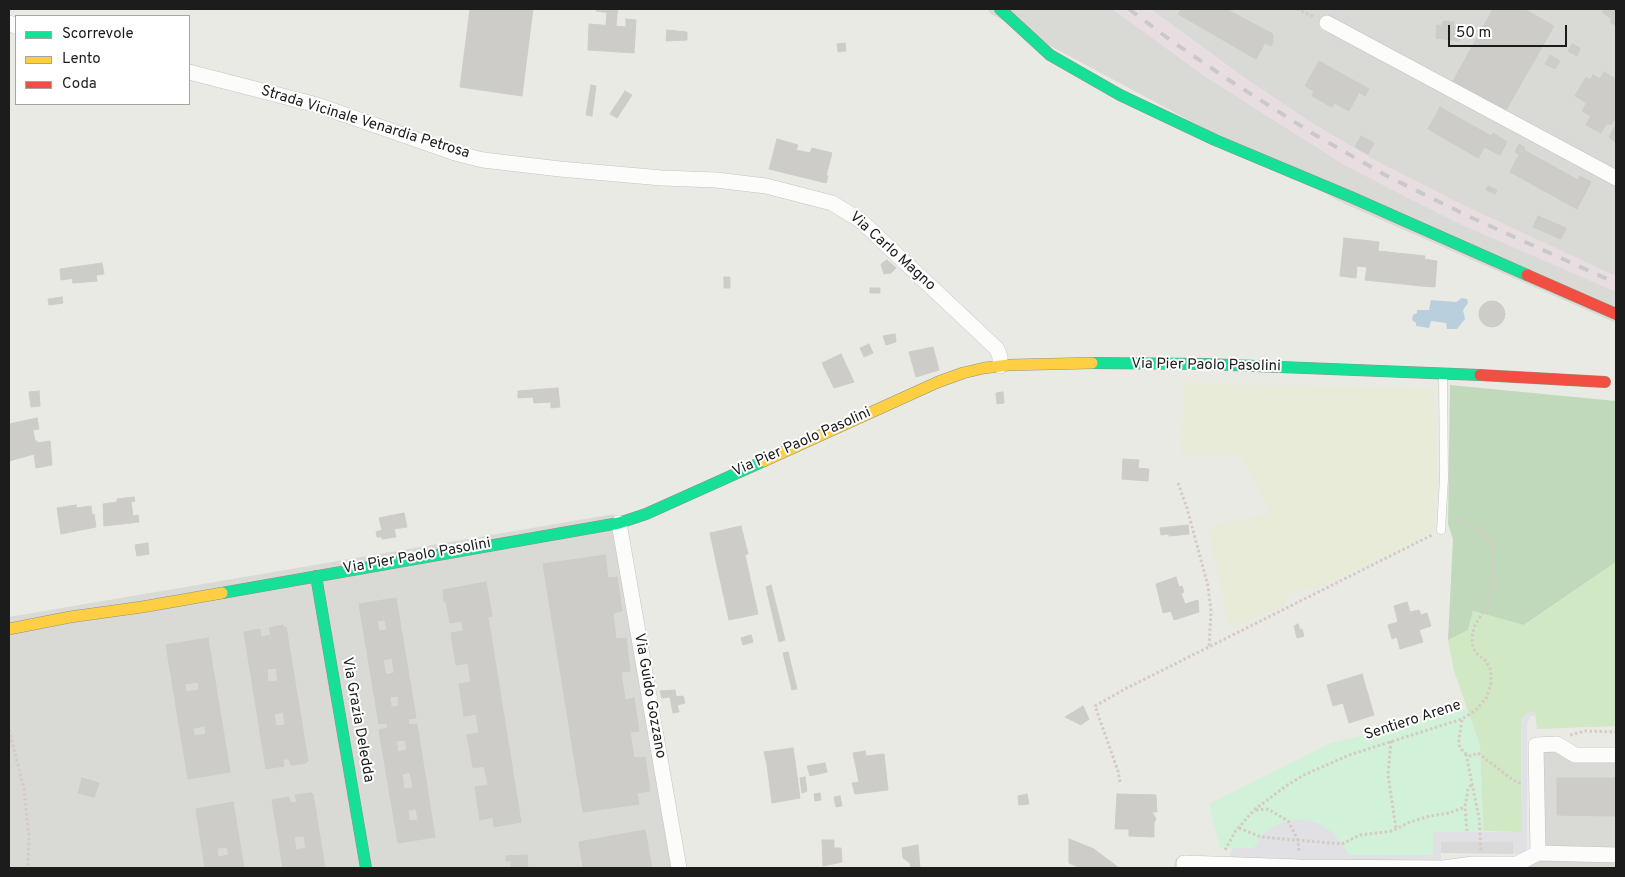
<!DOCTYPE html>
<style>
body{margin:0}
#map{position:relative;width:1625px;height:877px;overflow:hidden;background:#eaeae5;font-family:Overpass,sans-serif}
canvas{display:block}
.frame{position:absolute;inset:0;border:10px solid #1c1c1c;pointer-events:none}
.legend{position:absolute;left:15px;top:15px;width:175px;height:90px;box-sizing:border-box;background:#fff;border:1px solid #a4a4a4;margin:0;padding:6px 9px;list-style:none;font-size:15px;color:#1c1c1c}
.legend li{display:flex;align-items:center;gap:10px;height:25px}
.legend b{width:25px;border:1px solid #a4a4a4}
.scale{position:absolute;left:1448px;top:25px;width:119px;height:22px;box-sizing:border-box;border:2px solid #1c1c1c;border-top:0;padding-left:6px;font-size:15px;line-height:18px;white-space:nowrap;color:#1c1c1c;-webkit-text-stroke:4px #fff;paint-order:stroke}
</style>
<div id="map">
<canvas width="1625" height="877"></canvas>
<div class="frame"></div>
<ul class="legend">
<li><b style="height:6px;background:#16e098"></b>Scorrevole</li>
<li><b style="height:6px;background:#ffcf43"></b>Lento</li>
<li><b style="height:6px;background:#f24e42"></b>Coda</li>
</ul>
<div class="scale">50 m</div>
</div>
<script>
const c = document.querySelector('canvas').getContext('2d');
c.lineJoin = 'round';
function fillPath(path, color) {
  c.fillStyle = color;
  c.fill(path, 'evenodd');
}
function poly(rows) {
  const path = new Path2D();
  for (const r of rows) {
    if (r.length === 3) {
      path.moveTo(r[0] + r[2], r[1]);
      path.arc(r[0], r[1], r[2], 0, 2 * Math.PI);
      continue;
    }
    path.moveTo(r[0], r[1]);
    for (let i = 2; i < r.length; i += 2) path.lineTo(r[i], r[i + 1]);
  }
  return path;
}
function stroke(path, color, width, dash) {
  c.strokeStyle = color;
  c.lineWidth = width;
  c.lineCap = dash ? 'butt' : 'round';
  c.setLineDash(dash || []);
  c.stroke(path);
}
function drawText(font, color, halo, rows, align = 'center') {
  c.font = font + ' Overpass,sans-serif';
  c.lineWidth = 4;
  c.setLineDash([]);
  c.textBaseline = 'middle';
  c.strokeStyle = halo;
  c.fillStyle = color;
  for (const [text, x, y, turn = 0] of rows) {
    c.save();
    c.translate(x, y);
    c.rotate((+turn || 0) * Math.PI / 180);
    c.textAlign = isNaN(turn) ? turn : align;
    if (halo) c.strokeText(text, 0, 0);
    c.fillText(text, 0, 0);
    c.restore();
  }
}
fillPath(poly([
 [987,9,1616,9,1616,323,1345,204,991,14],
 [614,514,686,868,9,868,9,617],
 [1530,743,1577,749,1616,749,1616,868,1174,868,1175,861,1177,858,1185,856,1227,859,1441,863,1516,859,1532,850]
]), '#d9d9d6');
fillPath(poly([
 [1112,9,1151,9,1244,77,1309,121,1375,160,1461,204,1616,276,1616,292,1455,222,1344,165,1204,76]
]), '#e8dee2');
fillPath(poly([
 [1184,382,1202,384,1435,389,1437,476,1435,525,1428,535,1399,550,1313,590,1312,587,1288,596,1287,605,1229,628,1208,527,1270,513,1242,456,1181,454]
]), '#e7ebd8');
fillPath(poly([
 [1616,562,1616,726,1537,729,1535,712,1521,719,1522,832,1483,831,1480,746,1454,671,1448,640,1468,630,1473,611,1525,625]
]), '#d0e8c4');
fillPath(poly([
 [1450,385,1616,401,1616,562,1524,625,1473,611,1468,630,1448,640,1453,539,1448,524]
]), '#c0d9bb');
fillPath(poly([
 [1467,709,1480,746,1484,842,1441,842,1441,861,1230,854,1232,849,1220,848,1209,804,1328,744]
]), '#d2f1d9');
fillPath(poly([
 [1441,842,1513,842,1513,854,1441,853]
]), '#d9d9d7');
fillPath(poly([
 [1529,712,1535,712,1536,716,1530,716,1527,724,1527,853,1513,854,1513,842,1441,842,1441,861,1234,860,1231,858,1230,854,1234,848,1254,848,1262,835,1274,826,1288,821,1301,819,1318,823,1332,832,1341,843,1349,855,1433,855,1433,832,1522,832,1521,719]
]), '#e1e0e4');
fillPath(poly([
 [1462,298,1467,299,1468,303,1463,310,1465,319,1457,329,1447,329,1446,323,1431,321,1429,328,1416,326,1416,323,1412,320,1413,315,1417,313,1417,310,1429,310,1431,300,1456,302]
]), '#b9cfdd');
const building = poly([
 [470,9,533,9,522,96,460,87,470,9],
 [597,9,618,9,617,14,596,11,597,9],
 [1182,9,1226,9,1273,34,1273,42,1271,46,1265,43,1256,59,1178,14,1182,9],
 [1493,9,1524,9,1554,26,1506,110,1453,81,1493,9],
 [1604,9,1616,9,1616,26,1610,22,1612,19,1602,12,1604,9],
 [607,13,617,14,616,26,606,25,607,13],
 [626,19,636,20,634,53,588,50,589,24,626,27,626,19],
 [1444,21,1454,22,1454,27,1461,28,1459,41,1436,38,1437,25,1441,26,1444,21],
 [667,30,687,32,687,40,666,41,667,30],
 [845,43,846,51,838,52,837,44,845,43],
 [1572,44,1580,48,1577,56,1568,51,1572,44],
 [1550,55,1560,61,1555,69,1545,64,1550,55],
 [1319,61,1369,89,1365,96,1359,92,1349,111,1334,103,1332,107,1312,96,1314,91,1305,86,1319,61],
 [1604,72,1616,79,1616,122,1614,120,1611,125,1607,123,1601,133,1586,125,1591,116,1582,111,1604,72],
 [1593,75,1600,79,1587,103,1575,96,1586,77,1590,80,1593,75],
 [591,85,596,86,592,116,586,115,591,85],
 [625,91,632,95,617,118,610,114,625,91],
 [1440,107,1491,136,1478,158,1428,129,1440,107],
 [1616,124,1616,142,1609,137,1616,124],
 [1493,133,1507,142,1500,155,1484,147,1493,133],
 [1361,136,1374,143,1368,154,1355,147,1361,136],
 [777,139,798,145,796,150,810,153,812,148,832,153,826,176,771,162,777,139],
 [1519,144,1525,148,1520,155,1515,152,1519,144],
 [1522,149,1578,180,1580,176,1591,182,1577,209,1510,172,1522,149],
 [771,162,828,176,826,183,769,169,771,162],
 [1488,186,1497,190,1495,194,1486,190,1488,186],
 [1538,216,1566,228,1561,239,1533,227,1538,216],
 [1344,238,1379,242,1378,251,1425,256,1421,286,1365,280,1367,267,1357,266,1356,278,1340,276,1344,238],
 [1424,259,1437,261,1435,287,1421,286,1424,259],
 [887,260,896,268,891,273,884,274,881,264,887,260],
 [102,263,104,274,61,280,60,269,102,263],
 [96,275,97,281,73,283,72,278,96,275],
 [724,277,730,277,730,288,724,288,724,277],
 [870,288,880,288,880,293,870,293,870,288],
 [62,297,63,303,49,305,48,299,62,297],
 [1492,314,13],
 [895,334,896,342,886,345,883,336,895,334],
 [869,344,873,353,864,357,860,348,869,344],
 [933,347,939,370,916,377,909,352,933,347],
 [841,354,854,382,834,388,822,363,841,354],
 [558,388,560,407,551,408,551,402,534,403,533,397,518,398,518,391,558,388],
 [39,391,40,406,31,407,29,392,39,391],
 [1003,392,1004,403,997,404,996,393,1003,392],
 [37,418,39,429,33,430,35,441,37,441,37,443,50,441,52,465,36,468,34,454,9,461,9,424,37,418],
 [1123,459,1139,460,1138,468,1149,469,1148,481,1122,479,1123,459],
 [134,497,135,501,131,502,133,516,138,515,139,522,104,526,103,504,117,502,117,499,134,497],
 [76,505,76,508,91,506,92,515,94,514,96,527,61,534,57,508,76,505],
 [404,513,407,527,394,529,396,537,382,539,382,537,377,537,376,532,382,530,379,518,404,513],
 [1188,525,1189,534,1169,536,1169,534,1161,535,1160,528,1188,525],
 [741,526,748,554,716,561,710,533,741,526],
 [148,543,149,554,137,556,135,545,148,543],
 [605,555,608,578,617,577,622,611,613,613,616,639,626,638,630,671,621,672,625,700,634,698,639,731,630,732,634,758,645,757,650,791,637,793,639,804,583,812,543,564,605,555],
 [745,555,758,614,729,620,716,561,745,555],
 [1176,577,1179,587,1182,586,1184,592,1181,593,1185,604,1198,600,1199,612,1174,620,1171,611,1163,613,1156,584,1176,577],
 [486,582,492,616,488,617,521,822,494,827,493,817,480,820,475,787,488,785,484,766,473,768,467,735,479,733,476,714,464,716,459,684,471,682,468,663,456,665,451,633,463,631,462,621,450,623,446,602,456,600,454,588,486,582],
 [771,585,785,640,779,642,766,587,771,585],
 [454,588,456,600,444,602,443,590,454,588],
 [396,598,416,718,408,719,409,725,417,724,435,837,398,843,379,730,388,728,387,723,379,724,359,604,396,598],
 [385,620,387,630,379,631,377,621,385,620],
 [392,658,394,673,386,675,383,660,392,658],
 [398,696,399,706,391,707,390,697,398,696],
 [405,740,407,750,398,752,396,741,405,740],
 [410,772,413,788,404,789,402,774,410,772],
 [416,809,418,820,409,821,408,810,416,809],
 [1407,602,1410,612,1419,610,1421,615,1427,613,1431,626,1419,630,1423,642,1400,649,1397,637,1392,639,1388,625,1398,622,1394,606,1407,602],
 [1298,624,1300,630,1302,629,1304,636,1297,638,1294,626,1298,624],
 [283,625,284,628,286,627,308,761,306,763,291,765,289,759,283,759,284,766,266,769,244,632,260,629,261,637,271,635,269,628,283,625],
 [276,668,278,681,268,682,267,669,276,668],
 [283,712,285,725,276,726,274,714,283,712],
 [751,635,753,642,743,645,741,638,751,635],
 [208,638,230,772,188,779,166,645,208,638],
 [198,682,199,690,186,692,185,684,198,682],
 [205,726,206,734,194,736,193,728,205,726],
 [788,652,797,689,792,690,783,653,788,652],
 [1362,674,1374,715,1349,723,1343,703,1333,706,1327,685,1362,674],
 [675,690,676,696,662,698,660,691,675,690],
 [676,696,676,697,683,696,685,703,677,705,679,712,673,713,670,697,676,696],
 [1083,706,1089,719,1081,725,1065,717,1083,706],
 [793,748,795,761,767,765,764,752,793,748],
 [865,751,866,756,884,754,888,790,855,794,852,783,859,782,853,753,865,751],
 [795,761,800,798,772,803,767,765,795,761],
 [825,763,827,772,810,776,807,766,825,763],
 [805,777,807,791,802,793,800,778,805,777],
 [82,778,99,783,94,797,78,793,82,778],
 [1557,778,1616,778,1616,816,1557,815,1557,778],
 [311,793,313,794,325,868,283,868,272,800,289,797,290,803,297,802,295,795,311,793],
 [304,836,306,848,296,850,294,837,304,836],
 [820,793,821,800,815,801,814,794,820,793],
 [1027,794,1029,804,1019,805,1018,796,1027,794],
 [1117,794,1156,795,1157,812,1152,812,1156,819,1154,823,1154,837,1129,836,1129,829,1115,829,1117,794],
 [840,796,842,806,836,807,834,797,840,796],
 [233,802,244,868,205,868,196,809,233,802],
 [227,847,229,855,218,857,217,848,227,847],
 [645,830,652,868,583,868,579,842,645,830],
 [1069,839,1094,849,1119,868,1080,868,1069,863,1069,839],
 [822,840,834,840,834,848,841,848,842,862,823,866,822,840],
 [918,845,920,868,911,868,910,863,903,858,902,848,918,845],
 [527,855,528,868,511,868,511,861,506,861,506,856,527,855]
]);
fillPath(building, '#cdccc8');
stroke(building, '#cdccc6', 1);
const lane = poly([
 [1441,530,1444,478,1443,375]
]);
const street = poly([
 [9,23,16,26],
 [1327,23,1616,178],
 [189,72,317,105,455,153,483,160,560,169,662,178,716,180,766,186,832,203,860,220,997,349,1000,357,1000,366],
 [619,523,679,868],
 [1538,853,1536,745,1557,744,1575,755,1616,755],
 [1184,868,1184,863,1299,867,1443,868,1473,864,1517,864,1538,853,1616,855]
]);
const fast = poly([
 [1000,9,1050,55,1120,95,1215,140,1351,197,1527,275],
 [1092,363,1206,364,1480,375],
 [316,576,366,868],
 [222,593,619,523,646,514,764,461]
]);
const slow = poly([
 [764,461,938,382,963,373,984,368,1009,365,1092,363],
 [9,629,70,617,142,607,222,593]
]);
const jam = poly([
 [1527,275,1616,314],
 [1480,375,1605,382]
]);
stroke(lane, '#c3c3c1', 9);
stroke(street, '#c3c3c1', 16);
stroke(fast, '#8e947e', 12);
stroke(slow, '#8e947e', 12);
stroke(jam, '#8e947e', 12);
stroke(poly([
 [1297,9,1315,17],
 [1178,483,1187,508,1208,586,1211,611,1209,647],
 [1462,720,1459,739,1459,745,1464,753,1471,756,1478,753,1513,780,1522,784],
 [9,730,24,789,29,837,28,868],
 [1570,735,1585,731,1616,732],
 [1391,741,1388,775,1396,829],
 [1466,754,1479,818,1481,851],
 [1120,782,1118,771,1095,706,1125,689,1432,535],
 [1256,810,1268,809,1288,821,1298,840,1299,853],
 [1239,828,1261,837,1342,844,1360,835,1392,831,1410,822,1430,816,1449,813,1465,807],
 [1467,831,1465,807,1468,789,1472,784],
 [1225,850,1235,832,1254,810,1286,786,1304,775,1349,755,1462,719,1476,710,1487,697,1491,683,1491,671,1486,661,1476,653,1473,647,1472,638,1474,627,1489,602,1494,574,1494,550,1485,534,1474,526,1453,519]
]), '#d5cac5', 3, [2.5, 2.5]);
stroke(lane, '#fcfcfb', 8);
stroke(street, '#fcfcfb', 15);
stroke(fast, '#16e098', 11);
stroke(slow, '#ffcf43', 11);
stroke(jam, '#f24e42', 11);
stroke(poly([
 [1129,9,1173,42,1229,80,1312,133,1385,175,1470,217,1616,283]
]), '#c9c9c8', 4, [10, 10]);
drawText('15px', '#1c1c1c', '#fff', [
 ["Strada Vicinale Venardia Petrosa",365,123,17],
 ["Via Carlo Magno",892,252,42],
 ["Via Pier Paolo Pasolini",1206,366,1],
 ["Via Pier Paolo Pasolini",802,443,-24],
 ["Via Pier Paolo Pasolini",417,557,-10],
 ["Via Guido Gozzano",649,696,80],
 ["Via Grazia Deledda",357,720,80],
 ["Sentiero Arene",1413,721,-18]
]);
</script>
